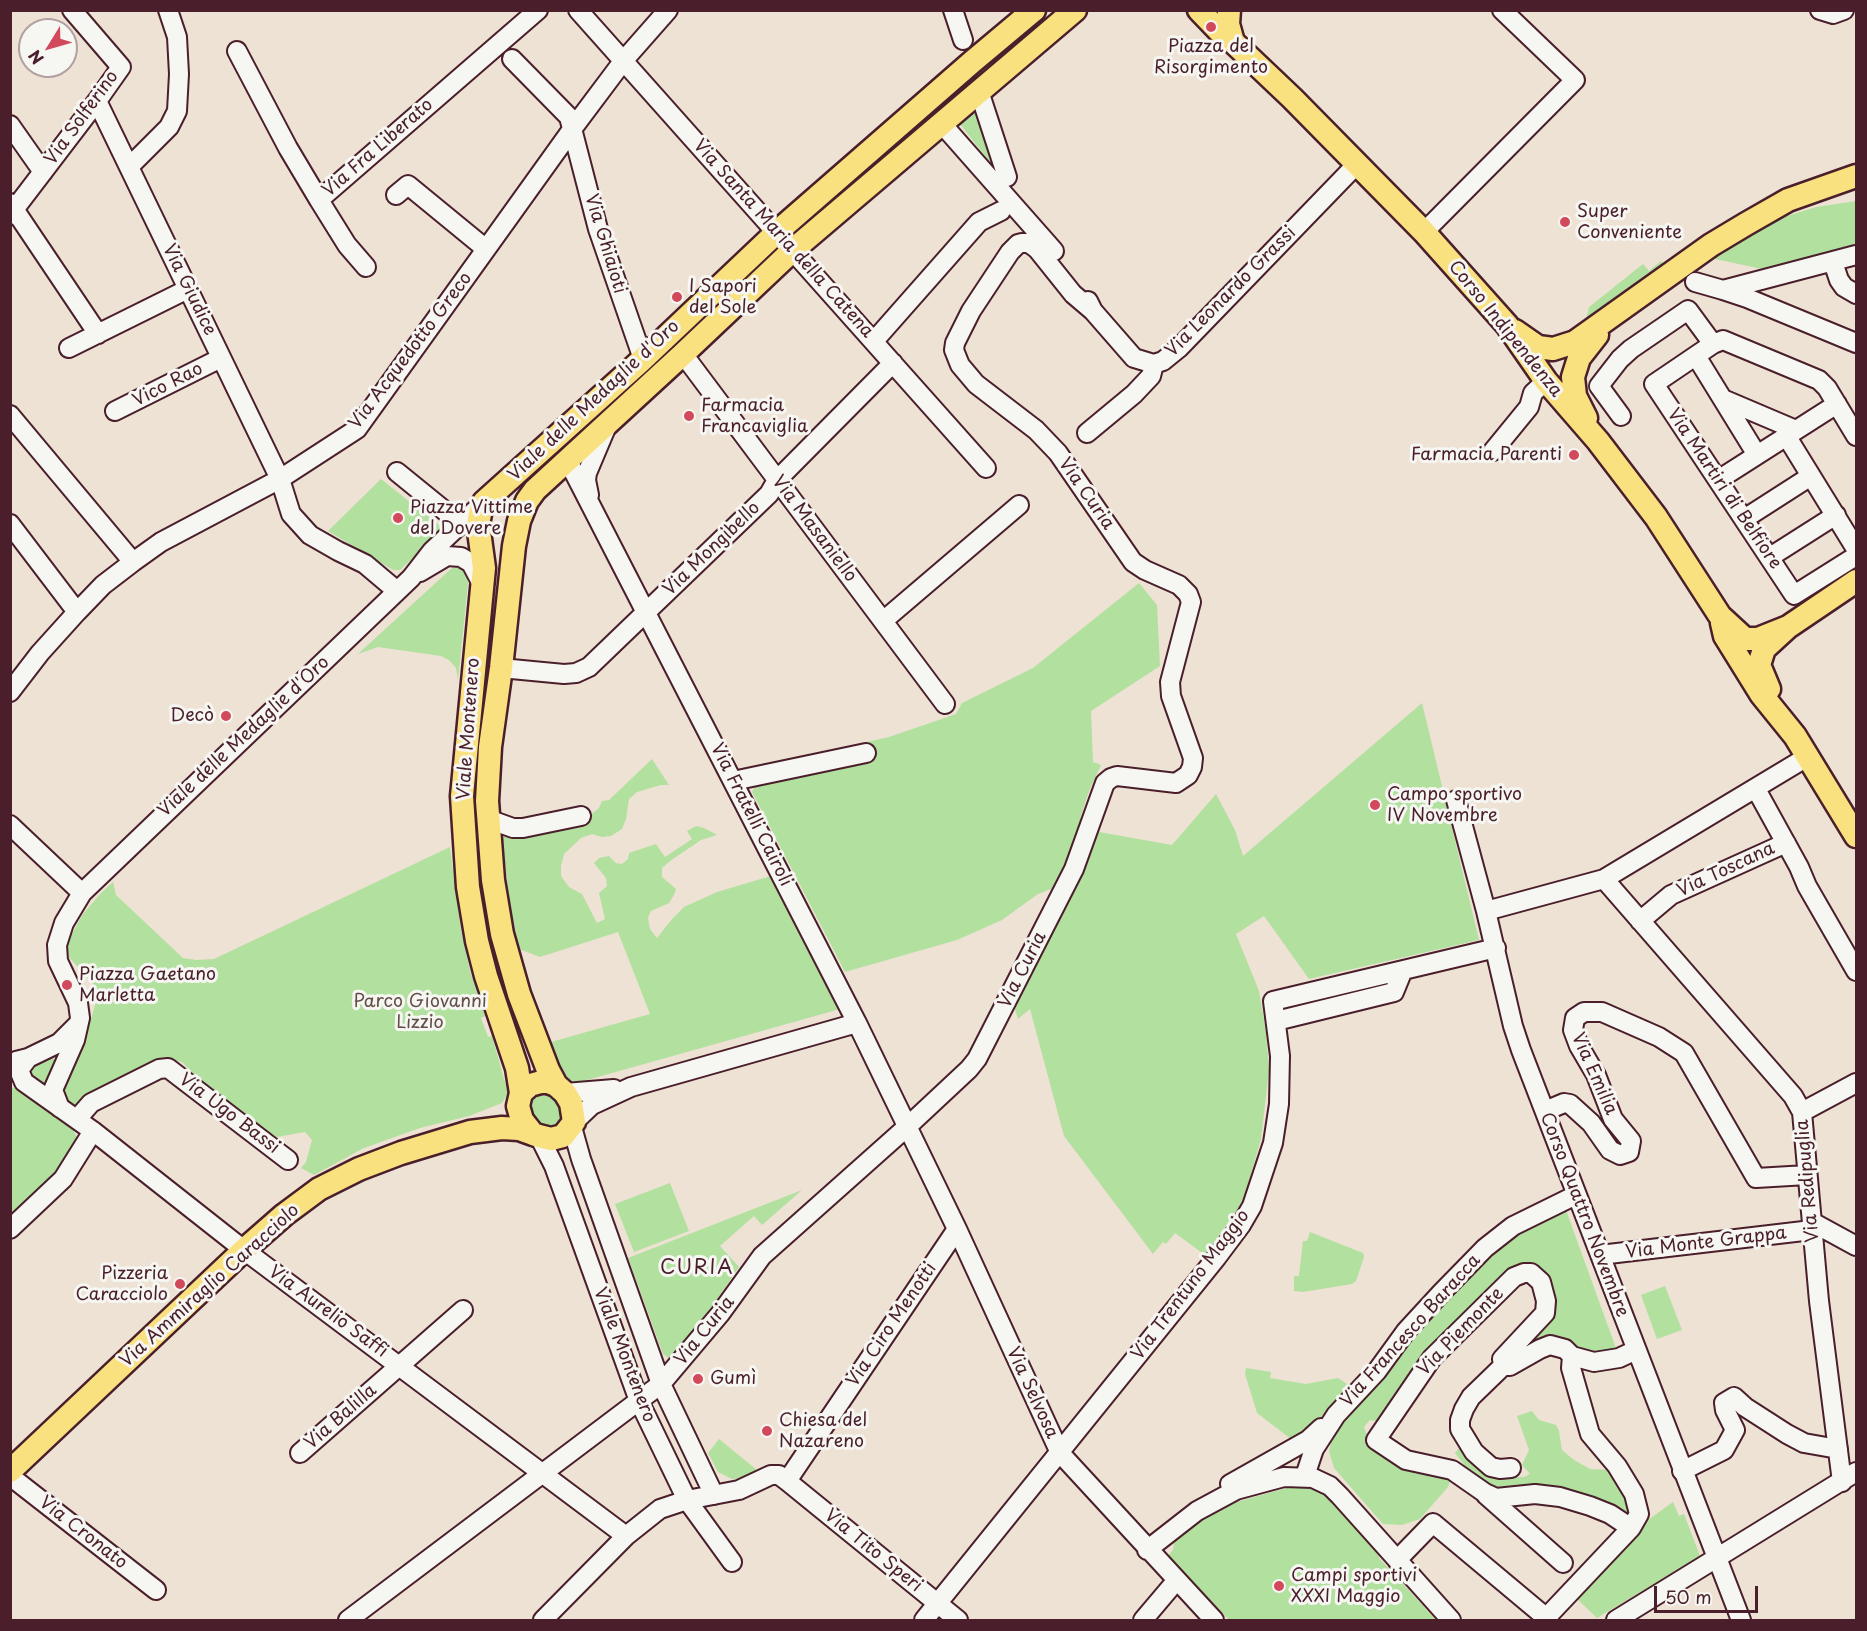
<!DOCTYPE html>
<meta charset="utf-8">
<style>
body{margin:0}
#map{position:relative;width:1867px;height:1631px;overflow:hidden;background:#eee2d4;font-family:"Playpen Sans",sans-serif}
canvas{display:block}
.frame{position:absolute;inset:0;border:12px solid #4a1f2b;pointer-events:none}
.north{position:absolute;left:18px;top:18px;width:60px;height:60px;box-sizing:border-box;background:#f6f6f2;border:2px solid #b1a0a2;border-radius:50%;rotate:233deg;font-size:16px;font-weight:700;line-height:24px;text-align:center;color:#4a1f2b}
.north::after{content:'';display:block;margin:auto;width:21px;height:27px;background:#d1495b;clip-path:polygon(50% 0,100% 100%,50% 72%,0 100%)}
.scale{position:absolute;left:1654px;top:1586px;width:104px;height:27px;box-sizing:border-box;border:3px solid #4a1f2b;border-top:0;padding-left:8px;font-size:18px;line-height:21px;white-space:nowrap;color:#4a1f2b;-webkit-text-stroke:4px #f6f6f2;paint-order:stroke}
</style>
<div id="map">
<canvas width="1867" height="1631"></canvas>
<div class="frame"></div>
<div class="north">N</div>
<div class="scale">50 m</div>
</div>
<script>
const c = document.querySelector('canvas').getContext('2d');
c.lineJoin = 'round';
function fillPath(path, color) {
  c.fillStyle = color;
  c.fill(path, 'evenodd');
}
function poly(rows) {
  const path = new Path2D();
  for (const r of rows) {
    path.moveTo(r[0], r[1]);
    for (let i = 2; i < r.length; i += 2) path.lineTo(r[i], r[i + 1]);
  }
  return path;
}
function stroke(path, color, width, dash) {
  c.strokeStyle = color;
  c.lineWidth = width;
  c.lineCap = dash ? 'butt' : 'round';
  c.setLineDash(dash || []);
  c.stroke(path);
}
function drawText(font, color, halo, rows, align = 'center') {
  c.font = font + ' "Playpen Sans",sans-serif';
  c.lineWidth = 6;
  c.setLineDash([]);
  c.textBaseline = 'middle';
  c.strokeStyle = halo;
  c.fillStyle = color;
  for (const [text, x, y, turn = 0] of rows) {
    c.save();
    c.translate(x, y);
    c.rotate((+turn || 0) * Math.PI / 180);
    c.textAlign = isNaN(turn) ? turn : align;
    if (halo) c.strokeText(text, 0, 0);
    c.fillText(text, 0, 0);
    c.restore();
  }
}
fillPath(poly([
 [974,111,993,166,960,124],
 [1856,201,1856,249,1776,272,1715,259,1712,255,1747,234,1784,217,1816,207],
 [1661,261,1666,268,1582,324,1581,323,1586,319,1589,307,1643,264,1649,271],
 [381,479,444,529,400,570,393,570,328,531],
 [453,567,462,568,466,571,468,584,458,680,456,668,449,660,441,656,378,647,358,654],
 [1139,583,1157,605,1160,666,1091,711,1093,762,1101,765,1089,791,1081,815,1076,842,1058,889,1051,889,1038,894,1002,920,957,940,845,972,752,792,758,781,876,757,862,743,889,737,956,714,962,703,1033,668],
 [1422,703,1479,940,1309,979,1264,916,1236,934,1259,991,1266,1032,1269,1070,1261,1139,1245,1195,1239,1207,1205,1255,1175,1233,1166,1244,1163,1242,1153,1254,1064,1136,1030,1009,1018,1019,1014,1006,1099,832,1172,845,1216,794,1235,830,1243,856],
 [652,759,669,785,661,785,637,792,629,799,626,819,622,829,611,836,602,837,592,834,581,838,564,854,561,866,561,876,569,887,582,894,597,923,605,919,599,893,607,886,606,878,594,863,599,858,609,856,616,863,622,864,628,859,629,853,656,844,665,857,692,839,687,831,696,826,704,828,717,835,701,840,670,861,662,868,662,877,676,889,674,895,669,903,651,911,648,918,650,929,657,938,672,919,684,907,717,892,771,876,794,914,840,1009,580,1082,573,1081,566,1077,561,1070,551,1042,650,1014,618,932,540,957,519,949,510,905,502,837,521,835,588,817,599,808,602,801,609,800],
 [450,847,461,930,470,971,485,1016,481,1018,488,1037,492,1036,508,1093,502,1103,469,1116,420,1128,364,1148,314,1175,301,1168,306,1162,312,1140,305,1132,277,1137,262,1130,218,1098,182,1062,166,1059,75,1109,60,1096,80,1042,88,1030,97,998,92,982,66,954,66,944,83,914,101,893,113,882,116,895,183,958,196,960,214,959],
 [51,1058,54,1059,55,1063,47,1084,43,1085,27,1073,27,1068],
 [11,1087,20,1090,70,1123,76,1136,76,1147,69,1162,11,1221],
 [541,1088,566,1105,560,1131,535,1127,526,1096],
 [670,1183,689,1231,634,1252,615,1204],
 [802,1190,762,1225,754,1216,720,1246,739,1267,709,1311,670,1359,663,1354,628,1258],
 [1566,1210,1617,1351,1599,1358,1553,1337,1511,1360,1544,1322,1539,1269,1530,1263,1520,1263,1510,1269,1423,1353,1376,1421,1370,1420,1364,1427,1370,1444,1451,1478,1448,1487,1420,1519,1402,1525,1383,1524,1334,1468,1329,1451,1333,1434,1425,1322,1508,1238],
 [1310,1232,1363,1253,1364,1257,1356,1281,1352,1284,1303,1292,1294,1291,1294,1276,1299,1276,1303,1241,1307,1241],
 [1665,1286,1682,1330,1657,1339,1641,1295],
 [1246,1368,1271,1372,1270,1378,1306,1384,1338,1378,1350,1386,1303,1436,1291,1439,1257,1413,1245,1374],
 [1532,1411,1539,1420,1556,1425,1559,1431,1562,1450,1574,1460,1590,1469,1610,1470,1625,1486,1630,1513,1622,1515,1494,1490,1472,1475,1455,1453,1459,1448,1484,1470,1503,1478,1524,1477,1530,1474,1522,1465,1529,1450,1517,1416],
 [719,1439,757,1470,741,1478,732,1479,718,1472,708,1453],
 [1294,1486,1315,1487,1326,1494,1374,1546,1380,1559,1436,1620,1229,1620,1168,1556,1173,1550,1174,1543,1169,1539,1210,1513,1240,1501],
 [1673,1502,1679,1516,1684,1514,1700,1556,1597,1618,1573,1595,1641,1525]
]), '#b2e09f');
const minor = poly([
 [578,10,986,468],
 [953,10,963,40],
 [1820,10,1833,14,1844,10],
 [237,51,288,148,319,200,538,10],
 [512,59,569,117,598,229,643,359],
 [979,91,1007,177],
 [97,101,280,479,291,514,310,535,338,551,365,564,397,591],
 [942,124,1054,251],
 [10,125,43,172],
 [129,167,169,127,177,111,179,74,177,37,168,10],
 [396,195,408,185,486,249],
 [319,200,347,245,366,267],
 [10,203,98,334],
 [10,215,97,101,121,67,72,10],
 [1424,232,1575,80,1502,10],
 [1833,262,1839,280,1844,287,1856,294],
 [1695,282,1723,290,1856,255],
 [1723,290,1747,298,1856,343],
 [1088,301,1093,311,1134,358,1154,364,1163,361,1179,348,1357,164],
 [874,341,979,222,1001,211],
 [69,348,188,289],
 [683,354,945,704],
 [1696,356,1757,455],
 [1723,399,1796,430],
 [115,411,221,358],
 [10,415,133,562],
 [1621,416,1599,386,1620,359,1631,349,1688,310,1713,344],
 [1087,433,1134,394,1151,376,1154,364],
 [1856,436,1827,388,1819,380,1723,340,1713,344,1654,384,1794,595,1856,556],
 [1787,437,1856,549],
 [1493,451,1529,407,1533,393,1546,381],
 [568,461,857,1023,957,1229,1060,1453,1214,1620],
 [397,472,461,524],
 [1718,480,1837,404],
 [589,495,586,480,587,473,606,428],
 [1744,519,1811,476],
 [10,524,77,612],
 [1770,557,1836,515],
 [420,572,447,556,461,557,471,563,482,584],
 [883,621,1019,505],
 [501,668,564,674,576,673,589,667,769,494,777,480,893,363],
 [10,692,40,653,77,612,103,585,133,562,161,542,280,479,357,429,573,128,624,60,668,10],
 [733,781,866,753],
 [1756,789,1799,867,1807,886,1856,971],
 [1456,800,1486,911,1513,1026,1521,1050,1741,1620],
 [488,819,513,828,523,828,581,816],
 [10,825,82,893],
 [1604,879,1793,1096,1802,1112,1819,1301,1842,1482],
 [1486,911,1604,879,1807,757],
 [1640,921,1671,895,1786,843],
 [1276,1021,1394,992,1403,970],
 [28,1058,19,1070,24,1082,31,1087,93,1131,244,1250,626,1536],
 [16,1061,28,1058,59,1043,76,1026],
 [565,1093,614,1089],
 [60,1108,53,1090,75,1040,80,1018,78,1003,58,961,57,945,64,923,82,893,411,578,432,551,484,502],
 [1545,1111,1564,1103,1570,1104,1591,1123,1610,1150,1620,1155,1629,1152,1631,1141,1613,1119,1596,1075,1579,1046,1573,1030,1575,1018,1584,1012,1602,1012,1659,1037,1684,1053,1756,1178,1807,1175],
 [1802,1112,1856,1083],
 [77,1119,91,1103,159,1069,168,1068,288,1160],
 [574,1122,592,1105,631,1087,857,1023],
 [572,1127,581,1159,661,1384,714,1495],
 [539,1136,554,1166,639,1401,687,1500,732,1562],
 [1812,1222,1856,1246],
 [10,1229,63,1179,93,1131],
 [1600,1255,1812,1230],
 [1503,1366,1502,1359,1545,1313,1546,1301,1541,1282,1531,1273,1524,1273,1514,1277,1432,1358,1376,1440,1406,1460,1452,1470,1485,1493,1496,1498,1535,1494,1560,1497,1590,1506,1610,1514,1631,1528,1639,1514,1634,1494,1617,1466,1590,1434,1571,1368,1572,1356,1594,1362,1619,1358,1636,1350],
 [300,1453,463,1310],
 [1511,1468,1500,1469,1491,1467,1474,1452,1460,1429,1460,1420,1464,1409,1471,1397,1503,1366,1510,1366,1540,1349,1550,1345,1565,1349,1572,1356],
 [1682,1471,1724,1450,1735,1430,1725,1410,1724,1403,1734,1397,1745,1407,1787,1434,1804,1443,1838,1449],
 [10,1476,156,1590],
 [1305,1476,1314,1449,1336,1415,1377,1371,1406,1331,1441,1293,1485,1248,1513,1226,1576,1195],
 [787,1481,957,1229],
 [1230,1484,1308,1440,1321,1428],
 [1486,1495,1563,1563],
 [1147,1550,1197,1511,1236,1490,1284,1477,1313,1478,1330,1486,1340,1496,1451,1620],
 [1397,1560,1433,1523,1549,1620],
 [348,1620,661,1384,720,1314,762,1256,908,1126,969,1069,977,1059,1074,869,1105,783,1111,778,1117,776,1176,783,1188,775,1192,767,1193,758,1171,696,1170,682,1191,602,1188,594,1179,585,1145,570,1133,562,1058,453,1036,430,976,384,960,365,954,350,955,343,971,311,1010,252,1018,244,1022,243,1029,243,1037,249,1073,294,1093,311],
 [543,1620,626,1536,660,1509,687,1500,739,1490,771,1475,779,1475,787,1481,958,1620],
 [924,1620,1217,1257,1241,1225,1252,1206,1273,1143,1279,1104,1280,1056,1273,1001,1496,948],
 [1143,1620,1176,1581],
 [1544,1620,1631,1528],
 [1616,1620,1856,1472]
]);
const major = poly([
 [1199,10,1223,35,1233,42,1292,98,1424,232,1507,325,1546,381,1598,441,1656,517,1720,616,1745,639,1758,639,1788,627],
 [1229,10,1228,24,1233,42],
 [1515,331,1538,347,1553,349,1575,342,1711,245,1746,224,1788,200,1856,176],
 [1586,418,1575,396,1573,377,1579,358,1597,335],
 [1722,623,1725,636,1761,694,1795,736,1856,836],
 [1769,689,1759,665,1764,649,1788,627,1856,581],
 [541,1082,548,1082,556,1085,565,1093,571,1103,574,1122,563,1136,551,1139,539,1136,533,1134,522,1120,518,1106,521,1093,530,1085,541,1082],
 [556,1085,548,1070,519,994,502,934,493,880,487,801,490,747,501,668,514,546,519,521,527,501,535,490,683,354,793,250,1075,10],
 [521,1093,517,1068,486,976,477,941,468,887,462,796,484,568,478,524,481,509,484,502,643,359,777,232,972,62,1034,10],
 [10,1471,244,1250,284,1215,319,1189,359,1169,401,1153,470,1132,502,1128,519,1129,533,1134]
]);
stroke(minor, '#4a1f2b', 22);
stroke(major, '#4a1f2b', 27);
stroke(minor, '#f6f6f2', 18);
stroke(major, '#fae180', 22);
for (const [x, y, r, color] of [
 [1211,27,6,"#d1495b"],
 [1565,222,6,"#d1495b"],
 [677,297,6,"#d1495b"],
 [689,416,6,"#d1495b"],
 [1574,455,6,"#d1495b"],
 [398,518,6,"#d1495b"],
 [226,716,6,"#d1495b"],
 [1375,805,6,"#d1495b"],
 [67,985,6,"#d1495b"],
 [180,1284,6,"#d1495b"],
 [698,1379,6,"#d1495b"],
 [767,1431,6,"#d1495b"],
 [1279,1586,6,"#d1495b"]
]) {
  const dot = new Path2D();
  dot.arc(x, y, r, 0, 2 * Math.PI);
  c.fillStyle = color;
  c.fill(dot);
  stroke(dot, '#f6f6f2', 2);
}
drawText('18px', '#4a1f2b', '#f6f6f2', [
 ["Piazza del",1211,47,"center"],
 ["Risorgimento",1211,68,"center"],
 ["Super",1577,212],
 ["Conveniente",1577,233],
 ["I Sapori",689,287],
 ["del Sole",689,308],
 ["Farmacia",701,406],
 ["Francaviglia",701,427],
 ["Farmacia Parenti",1562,455,"right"],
 ["Piazza Vittime",410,508],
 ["del Dovere",410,529],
 ["Decò",214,716,"right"],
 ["Campo sportivo",1387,795],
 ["IV Novembre",1387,816],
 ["Piazza Gaetano",79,975],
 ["Marletta",79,996],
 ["Pizzeria",168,1274,"right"],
 ["Caracciolo",168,1295,"right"],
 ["Gumì",710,1379],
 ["Chiesa del",779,1421],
 ["Nazareno",779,1442],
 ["Campi sportivi",1291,1576],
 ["XXXI Maggio",1291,1597]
], 'left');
drawText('18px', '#4a1f2b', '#f6f6f2', [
 ["Via Solferino",82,118,-54],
 ["Via Fra Liberato",378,148,-41],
 ["Via Santa Maria della Catena",783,239,48],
 ["Via Ghiaioti",605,244,73],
 ["Via Giudice",189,290,64],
 ["Via Leonardo Grassi",1231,292,-45],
 ["Corso Indipendenza",1505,329,51],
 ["Via Acquedotto Greco",411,351,-53],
 ["Vico Rao",168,385,-27],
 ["Viale delle Medaglie d'Oro",594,401,-43],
 ["Via Martiri di Belfiore",1724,489,56],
 ["Via Curia",1086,494,55],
 ["Via Masaniello",814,529,53],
 ["Via Mongibello",712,549,-44],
 ["Viale Montenero",469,729,-86],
 ["Viale delle Medaglie d'Oro",244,737,-43],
 ["Via Fratelli Cairoli",751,815,63],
 ["Via Toscana",1726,870,-25],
 ["Via Curia",1023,970,-63],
 ["Via Emilia",1594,1074,66],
 ["Via Ugo Bassi",229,1114,37],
 ["Via Redipuglia",1808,1181,-95],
 ["Corso Quattro Novembre",1584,1215,69],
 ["Via Monte Grappa",1706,1243,-7],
 ["Via Trentuno Maggio",1191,1285,-53],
 ["Via Ammiraglio Caracciolo",210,1286,-42],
 ["Via Aurelio Saffi",328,1312,36],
 ["Via Ciro Menotti",892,1325,-56],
 ["Via Curia",705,1331,-51],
 ["Via Francesco Baracca",1411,1331,-48],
 ["Via Piemonte",1461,1332,-46],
 ["Viale Montenero",624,1355,69],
 ["Via Selvosa",1032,1393,65],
 ["Via Balilla",341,1417,-41],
 ["Via Cronato",83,1533,38],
 ["Via Tito Speri",873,1551,39]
]);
drawText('18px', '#644f48', '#f6f6f2', [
 ["Parco Giovanni",420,1002],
 ["Lizzio",420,1023]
]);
c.letterSpacing = '1.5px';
drawText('20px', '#4a1f2b', '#f6f6f2', [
 ["CURIA",697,1268]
]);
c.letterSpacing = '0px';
</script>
